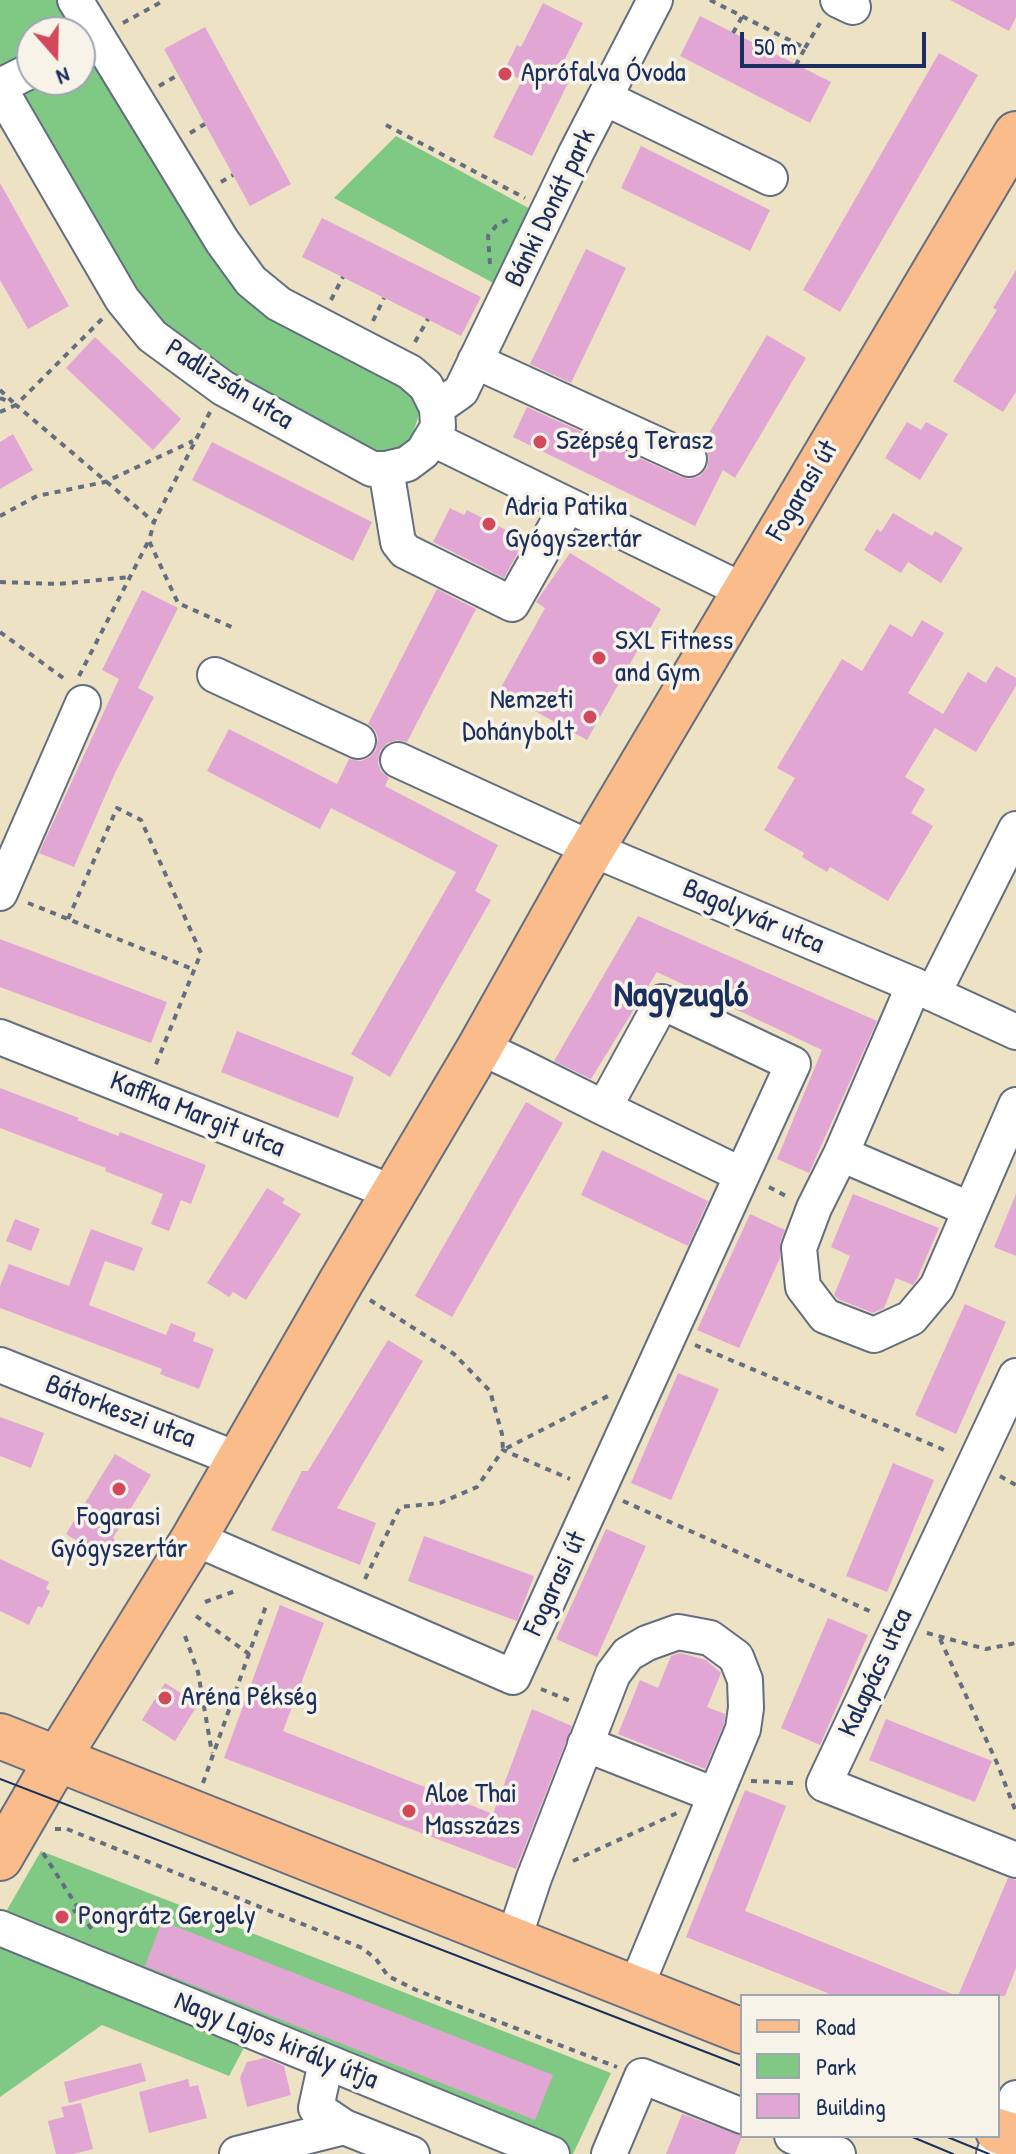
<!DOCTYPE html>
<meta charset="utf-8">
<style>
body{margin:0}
#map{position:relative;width:1016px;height:2154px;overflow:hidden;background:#ede2c3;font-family:"Patrick Hand",sans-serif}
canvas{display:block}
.legend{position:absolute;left:740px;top:1994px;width:260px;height:144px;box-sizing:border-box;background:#f7f3e8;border:2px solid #9fa5b1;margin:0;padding:10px 14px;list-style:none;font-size:24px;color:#1b2f5e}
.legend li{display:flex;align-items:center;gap:16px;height:40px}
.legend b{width:40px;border:2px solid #9fa5b1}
.north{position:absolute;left:16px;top:16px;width:80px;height:80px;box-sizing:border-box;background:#f7f3e8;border:2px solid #9fa5b1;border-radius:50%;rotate:160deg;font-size:22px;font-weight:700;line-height:32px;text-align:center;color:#1b2f5e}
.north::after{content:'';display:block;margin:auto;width:28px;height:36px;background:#d1495b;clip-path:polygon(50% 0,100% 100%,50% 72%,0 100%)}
.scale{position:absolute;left:740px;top:32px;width:186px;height:36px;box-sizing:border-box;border:4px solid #1b2f5e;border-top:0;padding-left:10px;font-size:24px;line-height:28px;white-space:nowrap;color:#1b2f5e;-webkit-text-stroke:6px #f7f3e8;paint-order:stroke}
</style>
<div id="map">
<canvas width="1016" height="2154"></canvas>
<ul class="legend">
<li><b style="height:10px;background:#fabc8b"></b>Road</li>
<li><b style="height:22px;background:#80c985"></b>Park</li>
<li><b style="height:22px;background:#e2a6d5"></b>Building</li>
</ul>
<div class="north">N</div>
<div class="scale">50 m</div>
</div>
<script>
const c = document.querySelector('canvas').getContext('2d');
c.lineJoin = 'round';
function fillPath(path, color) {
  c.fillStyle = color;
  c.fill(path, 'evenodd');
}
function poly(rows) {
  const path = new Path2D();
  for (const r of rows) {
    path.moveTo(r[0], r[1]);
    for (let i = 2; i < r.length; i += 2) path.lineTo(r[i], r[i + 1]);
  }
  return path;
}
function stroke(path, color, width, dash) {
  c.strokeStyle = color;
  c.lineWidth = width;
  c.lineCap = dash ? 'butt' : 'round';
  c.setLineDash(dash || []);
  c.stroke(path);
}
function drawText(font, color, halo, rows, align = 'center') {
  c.font = font + ' "Patrick Hand",sans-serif';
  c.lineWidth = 7;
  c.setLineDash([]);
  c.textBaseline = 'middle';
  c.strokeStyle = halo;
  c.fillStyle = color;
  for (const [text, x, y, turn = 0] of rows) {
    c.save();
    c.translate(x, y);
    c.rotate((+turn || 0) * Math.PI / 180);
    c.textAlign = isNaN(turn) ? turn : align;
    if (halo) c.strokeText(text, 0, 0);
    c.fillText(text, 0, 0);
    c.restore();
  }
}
fillPath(poly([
 [0,0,60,0,75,32,32,32,32,61,0,70],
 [80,55,89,56,94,62,147,153,208,248,401,376,417,399,419,414,412,437,402,449,373,458,151,326,17,88,32,80,80,80],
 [396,136,534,211,499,286,334,198],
 [41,1851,611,2073,573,2154,519,2154,247,2042,229,2076,102,2025,0,2097,0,1922]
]), '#80c985');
fillPath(poly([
 [950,0,1016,0,1016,17,1009,31],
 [543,3,583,23,561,67,573,73,532,156,493,137,522,80,504,71,517,45,521,47],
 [700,16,831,82,810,123,680,56],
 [205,27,291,184,250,206,164,49],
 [939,53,978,75,840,312,803,290],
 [641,146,770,210,750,251,621,188],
 [0,183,69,306,28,329,0,280],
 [322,218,481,297,461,336,302,257],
 [586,249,626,268,571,383,530,364],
 [1016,270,1016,392,1003,412,953,381,997,310,993,308],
 [767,335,806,358,735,478,723,470,695,526,513,437,527,407,681,477,690,479,700,476,707,468,709,458,702,445],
 [95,337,181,419,153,450,66,368],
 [907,422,921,430,926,422,948,434,920,480,885,458],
 [13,434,33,470,0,489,0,442],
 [212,442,372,522,353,561,192,480],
 [450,508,464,515,467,510,510,532,507,537,522,545,504,578,433,542],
 [893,513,932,536,935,531,963,548,941,583,908,562,901,573,864,550,877,529,881,532],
 [570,553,661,609,587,740,499,691,545,608,536,602],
 [437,589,476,609,407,742,397,740,387,743,380,751,378,763,381,771,389,778,385,786,498,845,475,891,491,900,390,1077,351,1054,456,872,331,808,320,829,207,771,229,729,337,784,349,759,361,761,370,757,376,750,378,738,375,730,368,724],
 [142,590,178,608,138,688,154,697,115,773,74,867,39,853,119,679,102,670],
 [922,620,944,633,908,693,943,714,968,672,986,683,996,666,1016,678,1016,686,976,752,935,728,905,777,925,789,911,813,933,826,888,901,830,867,827,872,802,857,804,853,764,830,795,778,777,768,842,659,862,671,890,624,912,637],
 [638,916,877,1021,809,1173,777,1159,822,1050,657,972,591,1079,554,1061],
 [0,939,167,1002,151,1043,0,987],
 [237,1031,354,1077,338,1118,221,1072],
 [0,1088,79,1118,77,1120,118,1136,120,1132,206,1165,191,1204,181,1200,169,1231,151,1224,163,1194,105,1171,106,1168,0,1128],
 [526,1102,563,1123,452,1317,415,1296],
 [602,1150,708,1201,688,1246,581,1195],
 [267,1188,285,1199,282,1203,301,1214,246,1300,233,1292,229,1297,207,1283],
 [853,1194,939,1228,917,1279,913,1285,896,1278,884,1308,873,1313,838,1299,834,1295,850,1256,831,1247],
 [1016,1194,1016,1256,994,1247],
 [750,1214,785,1230,780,1242,780,1258,739,1348,697,1330],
 [15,1219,40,1229,31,1251,6,1241],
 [91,1229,143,1248,134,1271,105,1261,89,1305,166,1335,171,1323,196,1333,193,1341,214,1349,199,1389,160,1374,162,1369,0,1308,0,1286,9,1264,69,1286],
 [965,1304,1006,1322,956,1434,915,1415],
 [388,1340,423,1361,337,1508,376,1523,360,1565,271,1530,302,1471,308,1471],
 [678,1373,719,1389,671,1500,631,1483],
 [0,1417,44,1433,31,1468,0,1456],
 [115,1454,151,1475,113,1538,115,1539,104,1558,66,1534],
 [893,1463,934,1480,887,1592,846,1576],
 [606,1529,646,1546,597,1657,556,1639],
 [424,1536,534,1576,517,1621,408,1581],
 [0,1559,49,1582,46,1589,50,1591,42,1608,38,1606,29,1625,0,1611],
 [280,1605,324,1623,283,1731,493,1814,532,1709,572,1726,516,1869,224,1758],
 [828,1618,868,1635,820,1745,781,1728],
 [680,1653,706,1660,721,1673,707,1707,725,1714,724,1724,705,1769,618,1734,640,1680,658,1688,671,1656],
 [165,1683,198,1704,175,1741,142,1720],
 [886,1719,992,1761,975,1802,869,1760],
 [745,1790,786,1806,745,1911,957,1996,835,1996,686,1937],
 [1008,1878,1016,1880,1016,1968,1005,1996,958,1996],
 [162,1921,553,2075,535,2120,145,1966],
 [265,2058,284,2066,291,2095,247,2107,240,2078,247,2062],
 [141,2063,146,2081,69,2103,64,2082],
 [188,2079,190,2087,198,2085,207,2118,149,2133,139,2092],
 [81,2103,93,2149,73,2154,56,2154,48,2121,64,2117,61,2107],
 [682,2114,742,2136,735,2154,666,2154]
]), '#e2a6d5');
const minor = poly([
 [838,0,853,7],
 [0,86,32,70],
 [0,89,122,299,152,336,223,388,372,469,386,469,407,464,423,452,438,427,437,408,426,386,410,372,279,304,251,281,222,241,75,0],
 [605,98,770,178],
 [475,361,689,459],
 [437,408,461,391,576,153,655,0],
 [433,439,744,591],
 [386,469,398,542,405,551,512,604,568,505],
 [215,675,358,741],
 [398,760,592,849,914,985,1016,1032],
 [0,893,83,703],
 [914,985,841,1154,814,1208,799,1248,803,1287,825,1316,874,1335,911,1318,937,1287,1016,1105],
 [933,994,1016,829],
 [0,1037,394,1193],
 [480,1047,518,1065,604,1108,742,1175,793,1064,662,1002,604,1108],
 [841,1154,969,1209],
 [0,1365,239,1460],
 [1016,1376,824,1784,1016,1860],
 [194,1538,513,1677,742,1175],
 [585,1744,715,1795],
 [0,1928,552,2154],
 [513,1941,534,1878,613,1674,628,1654,647,1643,678,1632,710,1638,736,1657,745,1680,746,1708,743,1729,635,1989],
 [326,2062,316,2108,344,2127,412,2154],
 [792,2136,838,2154],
 [237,2154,344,2127],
 [609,2154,642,2076,742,2116],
 [994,2154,1016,2098]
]);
const major = poly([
 [0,1736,742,2031],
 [0,1858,58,1758,194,1538,341,1282,480,1047,577,874,1016,134],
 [998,2131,1016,2137]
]);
stroke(minor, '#646e81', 38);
stroke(major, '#646e81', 48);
stroke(poly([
 [710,0,805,48,796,65],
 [123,23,165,0],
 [733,33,742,17],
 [805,48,820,23],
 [159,86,178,75],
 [386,125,525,198],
 [190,133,205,124],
 [221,182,233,175],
 [490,264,488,236,496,226,512,217],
 [331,300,343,277],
 [102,319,16,405,154,522],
 [373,321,384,298],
 [415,342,428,319],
 [0,390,16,405],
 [0,398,10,402],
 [0,412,16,405],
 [210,412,154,522,149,541,178,603,236,629],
 [0,516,37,496,105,482,193,441],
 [0,582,58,584,130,577],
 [0,632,66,680],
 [79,676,148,542],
 [28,903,195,970],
 [68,919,117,808,141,820,201,953,154,1069],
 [769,1187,786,1196],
 [370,1300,454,1354,490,1391,502,1434,503,1450,608,1396],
 [695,1345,949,1452],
 [1000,1476,1016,1485],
 [623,1501,874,1613],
 [365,1579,400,1507,440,1503,477,1487,503,1450,570,1479],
 [205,1602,238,1590],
 [196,1616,249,1654],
 [927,1633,986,1649,1016,1643],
 [185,1636,198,1672,212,1753],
 [940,1639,997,1763,1016,1812],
 [541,1689,573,1702],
 [751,1781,794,1783],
 [203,1783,267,1603],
 [55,1829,67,1829,362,1948,376,1959,388,1976,416,1990,617,2067],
 [43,1853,94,1933],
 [573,1861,677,1813],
 [62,1917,79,1909]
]), '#646e81', 4, [6, 6]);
stroke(minor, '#fff', 34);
stroke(major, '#fabc8b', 44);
stroke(poly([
 [0,1779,742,2066],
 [910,2136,953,2154],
 [945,2136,989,2154]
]), '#1b2f5e', 2);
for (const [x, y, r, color] of [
 [505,74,8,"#d1495b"],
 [540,442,8,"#d1495b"],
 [489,524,8,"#d1495b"],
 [599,658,8,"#d1495b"],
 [590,717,8,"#d1495b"],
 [119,1489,8,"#d1495b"],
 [165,1698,8,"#d1495b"],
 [409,1811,8,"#d1495b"],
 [62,1917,8,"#d1495b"]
]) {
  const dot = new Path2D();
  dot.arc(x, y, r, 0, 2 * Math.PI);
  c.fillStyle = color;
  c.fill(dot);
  stroke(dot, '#f7f3e8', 3);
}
drawText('28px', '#1b2f5e', '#f7f3e8', [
 ["Aprófalva Óvoda",521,74],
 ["Szépség Terasz",556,442],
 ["Adria Patika",505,508],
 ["Gyógyszertár",505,540],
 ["SXL Fitness",615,642],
 ["and Gym",615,674],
 ["Nemzeti",574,701,"right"],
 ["Dohánybolt",574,733,"right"],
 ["Fogarasi",119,1518,"center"],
 ["Gyógyszertár",119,1550,"center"],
 ["Aréna Pékség",181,1698],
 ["Aloe Thai",425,1795],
 ["Masszázs",425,1827],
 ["Pongrátz Gergely",78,1917]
], 'left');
drawText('28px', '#1b2f5e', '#f7f3e8', [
 ["Bánki Donát park",551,208,-64],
 ["Padlizsán utca",229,385,32],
 ["Fogarasi út",803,491,-59],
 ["Bagolyvár utca",753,917,23],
 ["Kaffka Margit utca",197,1115,22],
 ["Bátorkeszi utca",120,1412,21],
 ["Fogarasi út",556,1584,-65],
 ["Kalapács utca",876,1673,-65],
 ["Nagy Lajos király útja",276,2041,22]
]);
drawText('bold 36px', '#1b2f5e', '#f7f3e8', [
 ["Nagyzugló",681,996]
]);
</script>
